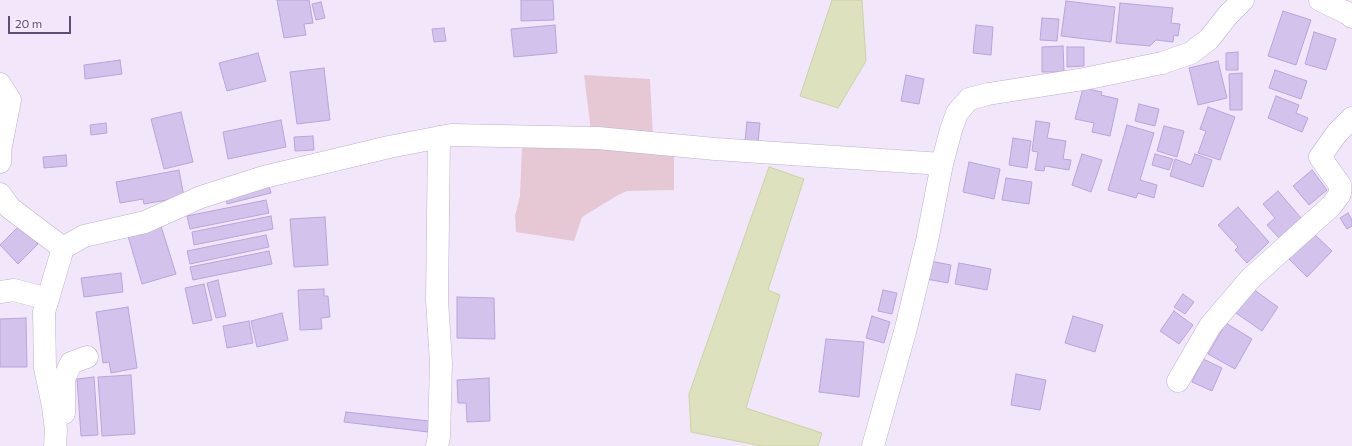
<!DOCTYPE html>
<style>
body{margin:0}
#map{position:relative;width:1352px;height:446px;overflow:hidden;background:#f2e7fa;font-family:Commissioner,sans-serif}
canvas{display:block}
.scale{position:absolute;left:8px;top:16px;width:63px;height:18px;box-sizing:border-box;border:2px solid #5a4e71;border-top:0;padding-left:5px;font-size:12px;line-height:14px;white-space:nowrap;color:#5a4e71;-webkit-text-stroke:3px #f6edfd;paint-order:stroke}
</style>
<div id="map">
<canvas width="1352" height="446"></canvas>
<div class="scale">20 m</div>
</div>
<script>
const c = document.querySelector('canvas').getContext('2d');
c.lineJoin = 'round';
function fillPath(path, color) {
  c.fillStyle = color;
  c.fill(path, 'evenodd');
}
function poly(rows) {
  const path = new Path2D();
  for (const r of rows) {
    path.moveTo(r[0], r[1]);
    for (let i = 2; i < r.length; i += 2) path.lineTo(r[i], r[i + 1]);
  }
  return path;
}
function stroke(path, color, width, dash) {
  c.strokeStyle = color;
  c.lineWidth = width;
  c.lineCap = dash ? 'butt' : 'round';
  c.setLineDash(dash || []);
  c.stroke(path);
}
fillPath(poly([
 [584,75,650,79,653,137,591,131],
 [581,145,674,153,674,190,627,191,618,195,582,217,574,241,516,232,515,216,520,196,522,146]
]), '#e6c7d4');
const water = poly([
 [832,0,862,0,866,61,838,108,800,96,832,0],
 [769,167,804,179,768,290,780,295,746,408,822,433,818,446,762,446,691,432,689,394,769,167]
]);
fillPath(water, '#dde1be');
stroke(water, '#ccd2a5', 1);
const building = poly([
 [277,0,309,0,313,23,304,24,306,35,284,38,277,0],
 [521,0,553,0,554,20,521,21,521,0],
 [1066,1,1115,7,1111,42,1061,36,1066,1],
 [321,2,325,18,316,20,312,4,321,2],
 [1120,3,1173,8,1171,23,1180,24,1178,36,1174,35,1173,42,1156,40,1150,46,1116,43,1120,3],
 [1283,11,1311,20,1296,65,1268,56,1283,11],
 [1042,18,1059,19,1057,41,1040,40,1042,18],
 [555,25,557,53,514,57,511,29,555,25],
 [976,25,993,27,991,55,973,53,976,25],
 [444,28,446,41,434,42,432,29,444,28],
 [1314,32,1336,39,1326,70,1305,64,1314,32],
 [1063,46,1064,72,1042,72,1042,47,1063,46],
 [1067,47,1084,47,1084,66,1067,67,1067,47],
 [1238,52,1238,70,1226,70,1226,53,1238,52],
 [258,53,266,81,227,91,219,63,258,53],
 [120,60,122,74,85,79,84,65,120,60],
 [1218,61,1227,98,1198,105,1189,68,1218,61],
 [324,68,330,120,297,124,290,72,324,68],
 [1275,70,1307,81,1301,99,1269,88,1275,70],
 [1242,73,1242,110,1230,110,1229,74,1242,73],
 [906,75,924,79,919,104,901,101,906,75],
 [1083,88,1102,92,1101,95,1118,99,1110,136,1092,132,1094,123,1075,119,1083,88],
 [1276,96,1299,105,1296,113,1308,118,1302,132,1268,118,1276,96],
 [1139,104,1159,109,1155,126,1135,121,1139,104],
 [1208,107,1235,117,1220,160,1198,153,1206,131,1200,129,1208,107],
 [181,112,193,162,164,169,151,119,181,112],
 [281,120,286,147,228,159,223,132,281,120],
 [1036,121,1050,123,1047,138,1066,141,1063,159,1071,160,1069,170,1045,166,1044,171,1035,170,1038,152,1032,151,1036,121],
 [747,122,760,123,758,142,745,141,747,122],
 [106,123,107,133,91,135,90,125,106,123],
 [1127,125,1154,133,1140,180,1157,185,1154,198,1138,193,1136,198,1108,190,1127,125],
 [1164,126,1184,131,1177,157,1157,151,1164,126],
 [313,136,314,150,295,151,294,137,313,136],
 [1013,138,1031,141,1027,168,1009,165,1013,138],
 [1082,154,1102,160,1091,192,1072,185,1082,154],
 [1155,154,1173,159,1169,170,1152,165,1155,154],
 [1195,154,1212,160,1203,187,1170,176,1175,159,1191,165,1195,154],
 [66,155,67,166,44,168,43,157,66,155],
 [969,162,1000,169,994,199,963,192,969,162],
 [179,170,184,197,144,204,143,199,120,203,116,182,179,170],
 [1312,170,1327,190,1309,205,1293,186,1312,170],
 [1006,178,1032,182,1029,204,1002,200,1006,178],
 [268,182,271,193,227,204,225,193,268,182],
 [1278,191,1301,218,1279,238,1267,225,1275,218,1263,204,1278,191],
 [266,200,269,213,190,229,187,216,266,200],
 [1238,207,1269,242,1247,263,1235,250,1238,247,1218,225,1238,207],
 [1348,213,1352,220,1352,226,1347,229,1340,218,1348,213],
 [271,216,273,229,194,245,192,232,271,216],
 [325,217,328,265,294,267,290,219,325,217],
 [20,225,38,244,18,264,0,245,20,225],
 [161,226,176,274,142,284,128,236,161,226],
 [1313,233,1332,251,1307,277,1289,259,1313,233],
 [266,235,269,247,190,264,187,251,266,235],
 [269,251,272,264,193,280,190,267,269,251],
 [930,261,951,265,948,283,926,279,930,261],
 [959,263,991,269,987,290,955,284,959,263],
 [121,273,123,292,84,297,81,278,121,273],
 [218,280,226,316,216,318,207,283,218,280],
 [204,284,212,320,193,324,185,288,204,284],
 [324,289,324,296,328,296,330,317,321,318,322,329,300,330,298,290,324,289],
 [1253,289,1278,307,1262,331,1236,313,1253,289],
 [883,290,897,293,892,314,878,311,883,290],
 [1183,294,1194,302,1185,314,1174,307,1183,294],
 [457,297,494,298,495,339,457,338,457,297],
 [128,307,137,368,111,373,109,362,103,363,96,312,128,307],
 [1174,311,1193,325,1179,344,1160,331,1174,311],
 [282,313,288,340,257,347,251,321,282,313],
 [872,316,890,322,884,343,866,338,872,316],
 [1073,316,1103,325,1095,352,1065,343,1073,316],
 [26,318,27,367,0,367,0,319,26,318],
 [249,321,253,343,227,348,223,326,249,321],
 [1226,323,1252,339,1235,369,1208,354,1226,323],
 [826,339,864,342,859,397,819,392,826,339],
 [1203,359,1222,368,1212,391,1192,382,1203,359],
 [1016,374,1046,380,1040,410,1011,405,1016,374],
 [131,375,135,434,102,436,98,377,131,375],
 [94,377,98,435,81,436,77,379,94,377],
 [489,378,490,421,467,422,466,403,458,403,457,380,489,378],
 [346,412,429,421,428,432,344,422,346,412]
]);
fillPath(building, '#d2c2ec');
stroke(building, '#b8a4dd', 1);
const minor = poly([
 [1320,0,1347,13,1352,17],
 [0,84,10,100,0,151,0,162],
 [0,194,10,208,63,248],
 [0,292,14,290,48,299],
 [1178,381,1210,326,1250,279,1331,206,1340,194,1340,185,1320,157,1337,133,1352,118],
 [64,413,64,379,71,363,87,357],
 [55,446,56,430,53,406,45,368,44,312,63,248,84,236,145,222,201,197,264,177,389,147,451,135,598,138,715,149,942,164],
 [437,446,439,437,441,363,437,300,439,137],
 [873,446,906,328,927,241,942,164,951,130,957,113,969,99,988,94,1084,79,1162,63,1191,53,1209,39,1228,15,1243,0]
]);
stroke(minor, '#bdb1cd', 23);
stroke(minor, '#fff', 22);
</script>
